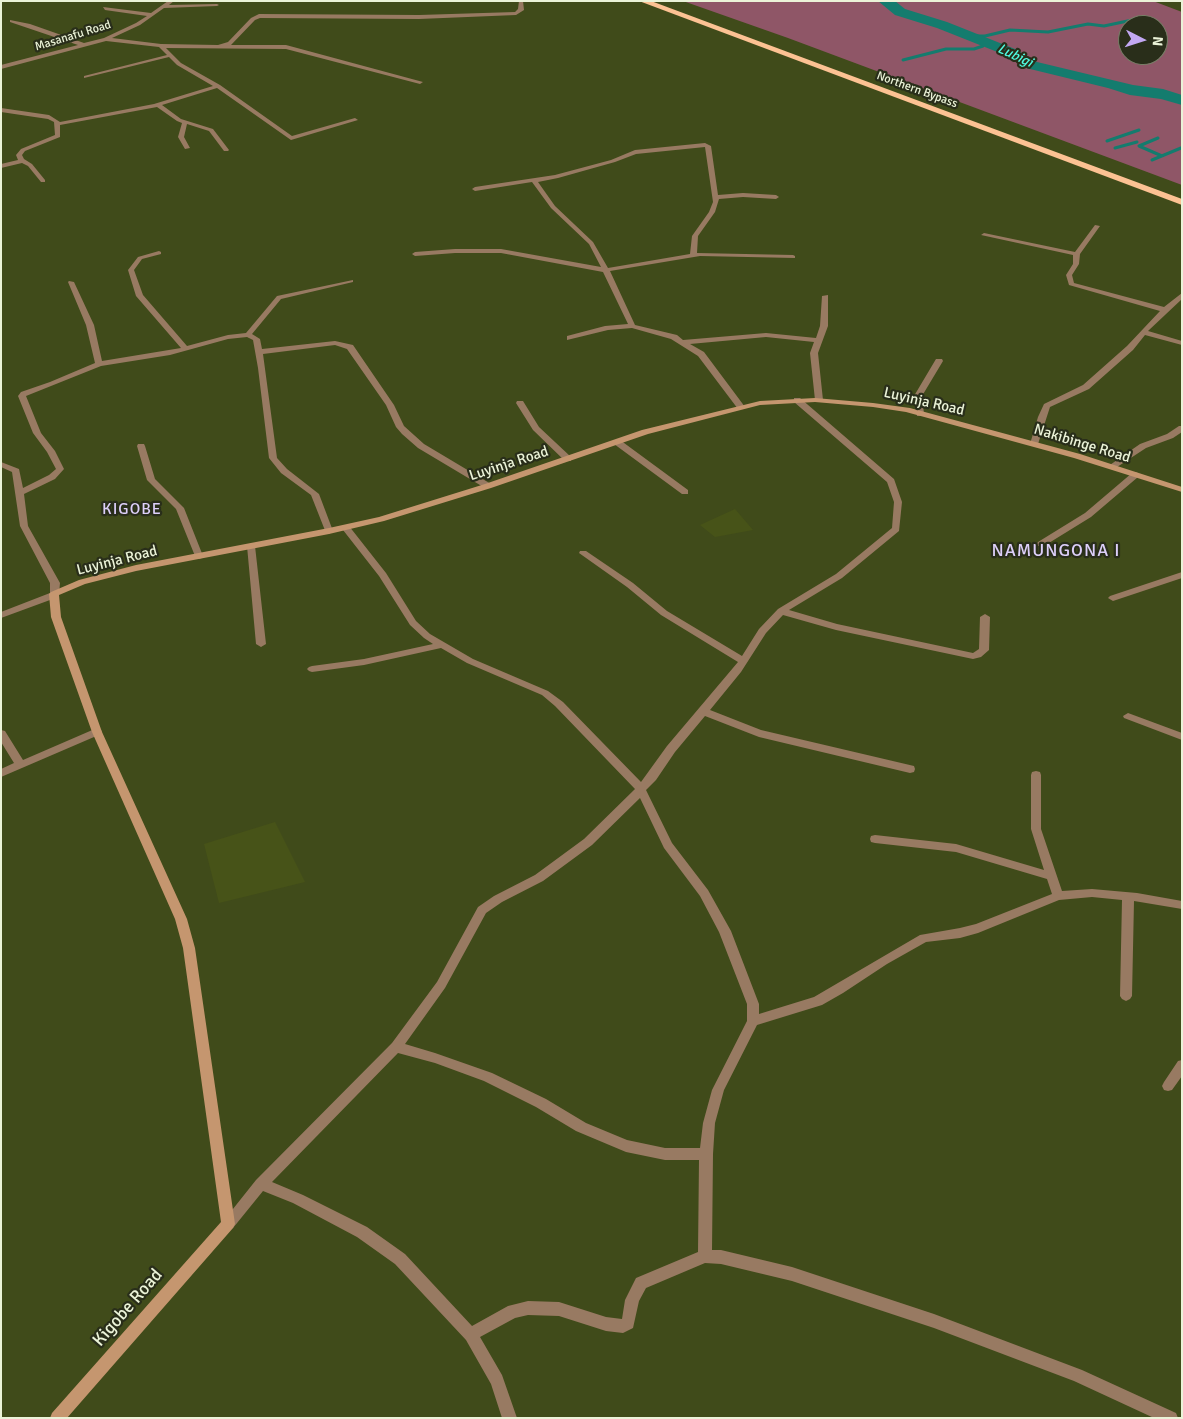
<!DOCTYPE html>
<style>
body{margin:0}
#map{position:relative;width:1183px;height:1419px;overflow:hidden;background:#404b1a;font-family:Signika,sans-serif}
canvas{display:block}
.frame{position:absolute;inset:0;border:2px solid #ebf3d8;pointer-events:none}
.north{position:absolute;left:1118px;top:15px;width:50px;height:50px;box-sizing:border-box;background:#292e1a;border:1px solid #777d66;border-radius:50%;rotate:95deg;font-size:14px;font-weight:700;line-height:20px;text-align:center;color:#ebf3d8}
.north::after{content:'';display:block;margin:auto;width:18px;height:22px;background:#c2a8f2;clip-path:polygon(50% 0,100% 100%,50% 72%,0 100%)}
</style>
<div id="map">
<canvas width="1183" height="1419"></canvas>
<div class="frame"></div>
<div class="north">N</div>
</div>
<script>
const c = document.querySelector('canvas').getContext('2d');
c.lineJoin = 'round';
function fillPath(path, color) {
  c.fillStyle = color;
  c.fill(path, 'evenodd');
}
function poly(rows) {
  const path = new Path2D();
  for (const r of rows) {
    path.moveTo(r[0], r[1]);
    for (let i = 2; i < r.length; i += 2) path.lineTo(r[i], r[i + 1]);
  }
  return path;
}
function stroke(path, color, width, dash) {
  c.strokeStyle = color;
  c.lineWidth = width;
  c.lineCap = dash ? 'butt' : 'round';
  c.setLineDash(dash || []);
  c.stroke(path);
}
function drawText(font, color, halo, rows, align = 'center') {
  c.font = font + ' Signika,sans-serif';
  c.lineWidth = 4.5;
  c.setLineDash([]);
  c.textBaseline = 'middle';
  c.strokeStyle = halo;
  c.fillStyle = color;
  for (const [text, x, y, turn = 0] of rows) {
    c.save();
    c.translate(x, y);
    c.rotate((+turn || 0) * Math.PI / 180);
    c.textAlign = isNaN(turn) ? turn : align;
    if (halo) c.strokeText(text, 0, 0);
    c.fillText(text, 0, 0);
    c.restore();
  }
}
fillPath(poly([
 [735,509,753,530,715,537,700,525],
 [275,822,305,882,219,903,204,844]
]), '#475318');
fillPath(poly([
 [683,1,881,1,889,7,896,9,898,9,897,7,887,1,1153,1,1182,12,1182,185,788,38],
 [1128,25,1158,25,1158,55,1128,55]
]), '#8f5667');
stroke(poly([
 [968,36,985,36,1010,30,1048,32,1088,24,1104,26,1137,19],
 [903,60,946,49,974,49,983,46,984,42],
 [1158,138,1139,146,1162,156],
 [1107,141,1139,130],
 [1115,148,1137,142],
 [1152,160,1181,148]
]), '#147c6e', 3);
fillPath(poly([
 [878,1,895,1,905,9,947,22,1015,49,1037,62,1133,85,1163,89,1182,95,1182,105,1161,99,1130,95,1108,88,1026,68,1005,55,937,28,895,15,878,1]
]), '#147c6e');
fillPath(poly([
 [168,1,174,1,169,5,217,4,219,5,217,6,164,8,140,25,112,38,161,44,218,45,228,42,251,18,259,14,419,15,515,12,518,9,519,1,523,1,524,10,516,15,419,19,260,18,255,20,231,45,286,45,423,82,420,84,286,49,166,48,181,63,220,85,292,136,355,118,358,120,291,140,217,88,162,105,181,119,213,129,229,150,228,151,224,151,209,131,187,124,184,137,190,148,185,149,178,137,182,123,177,121,157,107,60,125,60,137,25,151,22,155,24,159,32,164,45,180,45,182,41,182,28,166,22,163,1,168,1,164,18,160,16,155,21,149,55,135,54,122,48,119,1,112,1,108,49,115,60,122,154,104,213,86,177,65,169,57,84,78,84,76,167,55,159,47,106,41,1,69,1,65,78,45,10,22,10,20,30,24,84,43,104,38,136,23,147,16,105,10,103,7,151,13,168,1],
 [705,143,711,146,718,195,743,193,776,195,779,197,776,199,743,197,719,199,715,212,698,236,697,253,793,255,795,256,795,258,700,256,610,271,635,325,677,335,683,340,766,333,816,338,820,326,822,296,828,295,828,326,818,353,823,400,822,402,816,402,815,400,810,353,814,342,766,337,690,344,704,352,745,407,741,409,738,409,698,356,671,339,632,328,608,330,567,340,567,336,605,326,628,324,603,272,501,253,455,253,415,256,412,254,415,252,455,249,501,249,601,267,589,244,551,208,532,182,475,191,472,189,475,187,555,175,611,160,635,150,705,143],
 [705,147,713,202,709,212,692,236,690,254,608,268,593,242,555,206,538,182,558,178,615,162,636,154,705,147],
 [1095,225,1100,226,1080,254,1079,264,1072,275,1074,283,1164,307,1182,293,1182,299,1148,331,1182,341,1182,345,1145,335,1133,350,1089,389,1050,407,1038,444,1034,446,1031,446,1030,444,1038,417,1044,404,1083,385,1127,346,1160,311,1069,285,1066,275,1073,264,1073,255,981,235,984,233,1075,252,1095,225],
 [159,251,161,252,161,254,142,259,134,270,143,295,187,346,228,335,246,333,277,296,353,280,353,282,281,299,252,334,260,339,262,349,335,341,353,345,394,405,404,426,424,444,491,484,491,488,485,488,418,448,402,434,396,427,386,405,347,349,335,345,263,354,277,458,287,469,319,494,333,531,329,534,326,533,311,495,281,473,269,458,258,368,253,340,247,337,228,339,170,355,101,366,26,396,41,433,55,451,64,469,55,479,24,494,28,526,60,583,59,594,50,600,1,618,1,612,50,593,50,583,20,526,12,472,1,467,1,462,19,469,23,488,49,475,56,469,47,452,33,433,18,396,21,392,50,382,95,363,86,325,68,282,69,281,74,282,94,325,102,361,181,348,136,296,128,270,138,257,159,251],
 [936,359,942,359,943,361,922,396,924,414,923,416,917,416,914,396,936,359],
 [794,398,800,398,894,479,902,502,899,531,842,578,789,610,837,624,973,653,979,649,980,617,985,614,990,617,989,650,981,657,973,659,836,630,783,615,766,633,741,672,710,710,761,730,914,766,915,769,914,772,910,773,759,737,705,716,675,752,656,780,646,790,672,843,708,890,731,931,759,1004,759,1014,814,997,920,935,960,928,976,924,1052,894,1047,879,956,852,875,843,871,842,870,839,871,836,875,835,956,844,1044,870,1031,829,1031,775,1032,772,1036,771,1040,772,1041,775,1041,829,1062,891,1092,889,1137,893,1182,901,1182,909,1134,901,1132,996,1130,999,1126,1001,1122,999,1120,996,1122,900,1092,897,1059,900,978,933,960,938,926,942,887,964,843,993,822,1005,757,1025,724,1090,715,1123,713,1154,712,1250,721,1250,792,1267,934,1314,1082,1370,1176,1413,1178,1418,1154,1418,1074,1381,934,1328,792,1281,721,1264,705,1263,646,1288,639,1301,633,1328,623,1333,606,1331,559,1316,528,1315,515,1318,480,1337,502,1375,517,1418,502,1418,491,1384,466,1340,395,1264,357,1237,293,1203,263,1191,233,1228,228,1230,223,1228,221,1224,256,1180,392,1043,437,982,478,907,494,896,535,875,584,839,635,789,555,706,542,695,467,663,441,648,364,665,312,672,309,671,307,669,309,667,312,666,364,659,433,644,424,638,410,625,379,576,343,530,342,528,343,526,349,526,386,573,416,621,430,634,473,659,548,691,563,702,641,782,667,746,738,662,661,615,627,587,579,553,580,551,586,551,633,583,667,611,742,656,759,629,778,609,836,574,892,528,894,502,887,482,794,402,794,398],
 [640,798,664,848,700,896,719,932,747,1004,747,1021,712,1090,703,1123,700,1148,665,1148,627,1140,586,1123,546,1099,492,1073,435,1053,405,1044,445,988,486,913,502,902,543,881,592,845,640,798],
 [398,1053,435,1063,484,1081,536,1107,576,1131,626,1152,665,1160,699,1160,698,1252,636,1278,625,1300,622,1319,606,1317,559,1302,528,1301,508,1306,472,1326,405,1254,367,1227,303,1195,272,1182,398,1053],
 [517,401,523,401,539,427,571,457,571,461,565,461,533,430,516,403,517,401],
 [1179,426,1182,426,1182,432,1173,438,1146,448,1114,469,1111,469,1107,467,1140,444,1167,434,1179,426],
 [614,440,620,440,688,490,688,494,682,494,614,444,614,440],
 [138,444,144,444,145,446,155,479,184,508,203,556,202,558,199,559,195,556,176,509,147,480,137,446,138,444],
 [1135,472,1138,473,1138,477,1091,517,1044,546,1038,546,1037,544,1038,542,1085,513,1132,473,1135,472],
 [251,543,255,546,266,644,261,647,256,644,247,546,251,543],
 [1182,572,1182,578,1113,601,1108,598,1110,596,1182,572],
 [1128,713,1182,733,1182,740,1124,718,1123,716,1128,713],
 [97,728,101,730,102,732,101,734,1,777,1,769,14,763,1,742,1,730,5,731,23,760,97,728],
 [1182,1060,1182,1076,1172,1090,1168,1091,1164,1090,1162,1086,1164,1082,1178,1061,1182,1060]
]), '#987a62');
fillPath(poly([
 [815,398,873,403,910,408,1080,454,1182,487,1182,492,1074,458,906,412,873,407,815,402,760,405,648,434,491,488,384,521,329,534,136,571,85,584,59,595,61,617,102,732,187,919,195,948,235,1224,233,1228,67,1418,50,1418,52,1413,221,1222,183,948,175,919,92,732,51,617,49,594,51,592,79,580,136,565,329,528,379,517,485,484,642,430,760,401,815,398]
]), '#c5966f');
fillPath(poly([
 [639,1,651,1,1182,199,1182,205,639,1]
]), '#fcc293');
drawText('12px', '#ebf3d8', '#292e1a', [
 ["Masanafu Road",73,36,-17],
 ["Northern Bypass",917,90,20]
]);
drawText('italic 14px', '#4efbe0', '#292e1a', [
 ["Lubigi",1015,56,25]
]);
drawText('15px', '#ebf3d8', '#292e1a', [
 ["Luyinja Road",924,402,13],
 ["Nakibinge Road",1082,444,17],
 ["Luyinja Road",509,464,-18],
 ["Luyinja Road",117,561,-14]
]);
c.letterSpacing = '1px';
drawText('16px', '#ddcff9', '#292e1a', [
 ["KIGOBE",132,510]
]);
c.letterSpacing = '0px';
c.letterSpacing = '1px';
drawText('18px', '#ddcff9', '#292e1a', [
 ["NAMUNGONA I",1056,551]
]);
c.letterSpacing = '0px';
drawText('18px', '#ebf3d8', '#292e1a', [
 ["Kigobe Road",128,1308,-49]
]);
</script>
